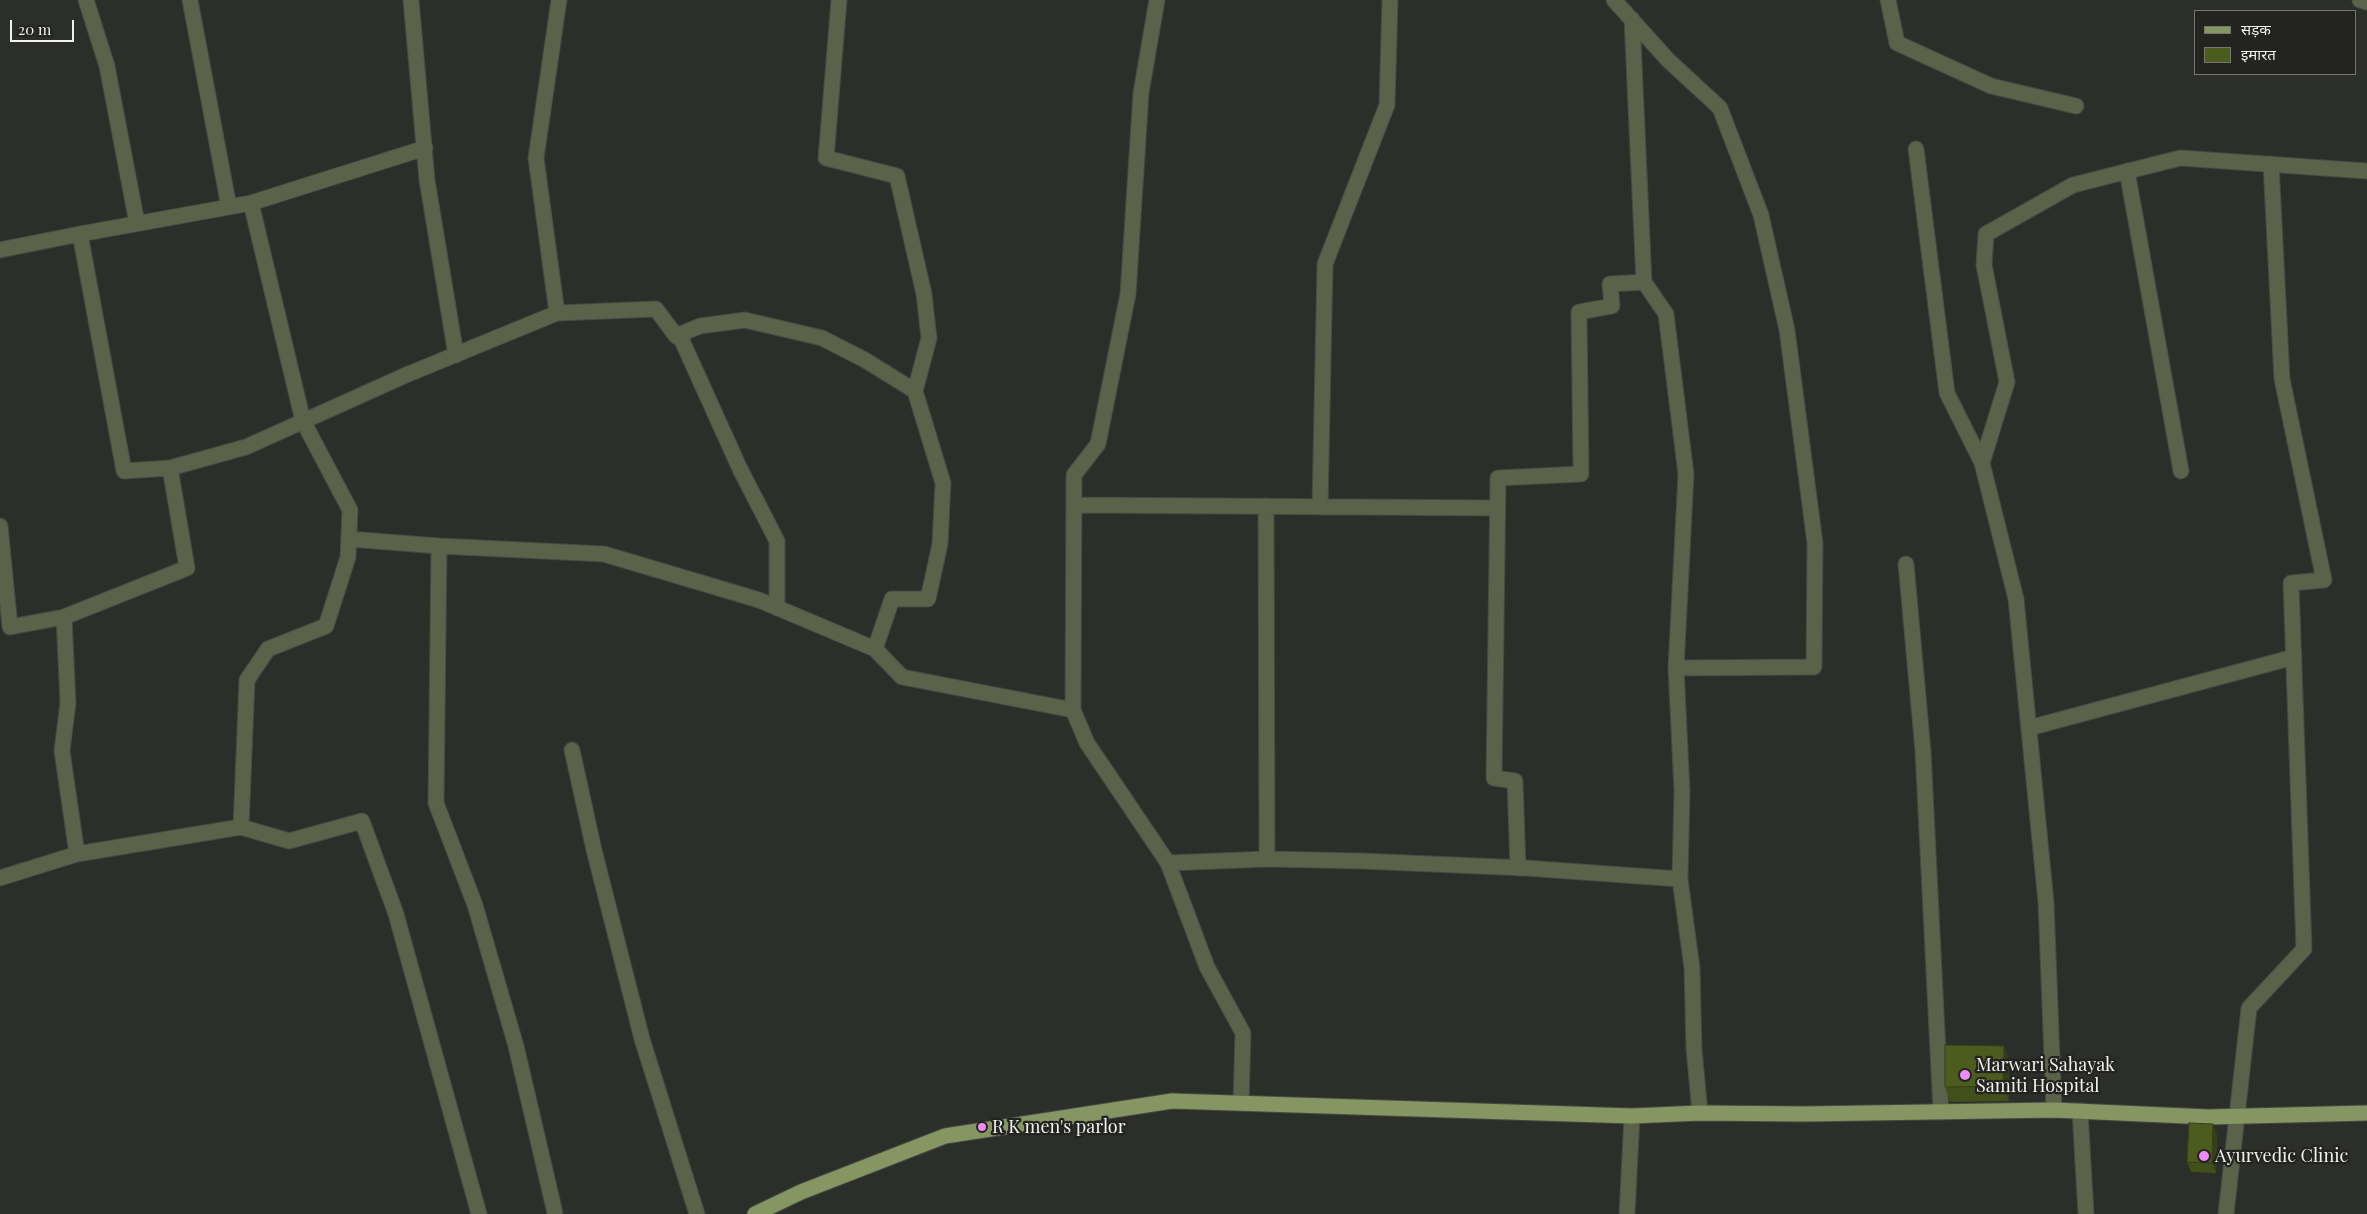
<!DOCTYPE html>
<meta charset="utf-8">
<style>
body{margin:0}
#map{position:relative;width:2367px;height:1214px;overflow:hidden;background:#2c2e29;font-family:"Playfair Display","Noto Sans Devanagari",serif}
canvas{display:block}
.legend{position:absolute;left:2194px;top:10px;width:162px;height:65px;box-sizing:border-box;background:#232420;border:1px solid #757672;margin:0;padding:6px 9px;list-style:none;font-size:15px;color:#f0f1ee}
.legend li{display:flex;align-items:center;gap:10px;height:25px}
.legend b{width:25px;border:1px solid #757672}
.scale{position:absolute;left:10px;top:20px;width:64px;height:22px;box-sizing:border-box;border:2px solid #f0f1ee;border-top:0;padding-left:6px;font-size:15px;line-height:18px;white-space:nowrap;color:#f0f1ee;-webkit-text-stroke:4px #232420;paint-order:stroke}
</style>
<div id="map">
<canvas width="2367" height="1214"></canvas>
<ul class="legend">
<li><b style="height:6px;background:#869663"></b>सड़क</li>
<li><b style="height:14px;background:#4c5c1f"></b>इमारत</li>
</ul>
<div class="scale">20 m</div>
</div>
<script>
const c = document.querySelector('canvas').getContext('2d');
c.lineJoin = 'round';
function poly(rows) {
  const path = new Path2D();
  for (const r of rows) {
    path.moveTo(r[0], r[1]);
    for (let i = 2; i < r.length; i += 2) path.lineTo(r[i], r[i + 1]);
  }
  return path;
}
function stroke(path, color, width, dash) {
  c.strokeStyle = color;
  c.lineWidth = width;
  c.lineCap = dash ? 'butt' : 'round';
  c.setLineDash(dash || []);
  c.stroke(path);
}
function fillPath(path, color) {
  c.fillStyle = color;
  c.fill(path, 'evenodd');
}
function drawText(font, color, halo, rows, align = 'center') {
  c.font = font + ' "Playfair Display",serif';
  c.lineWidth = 4.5;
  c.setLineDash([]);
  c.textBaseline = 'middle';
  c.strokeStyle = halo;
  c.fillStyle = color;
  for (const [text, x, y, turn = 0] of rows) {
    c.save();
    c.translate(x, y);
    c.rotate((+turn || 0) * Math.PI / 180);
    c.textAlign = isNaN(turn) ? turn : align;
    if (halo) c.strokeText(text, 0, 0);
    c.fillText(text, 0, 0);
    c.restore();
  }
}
const minor = poly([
 [86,0,107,66,137,223],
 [190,0,229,207],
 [411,0,427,180,456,355],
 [839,0,826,158,897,176,924,294,929,338,915,391,943,483,940,544,928,599,892,599,875,649],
 [1614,0,1668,60,1720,108,1761,215,1787,330,1815,543,1814,667,1676,668,1682,791,1680,879,1692,968,1694,1049,1700,1113],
 [1888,0,1897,43,1991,86,2076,106],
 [2360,0,2367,2],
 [1632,19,1644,282,1666,314,1686,474,1676,668],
 [1916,149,1947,393,1982,463],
 [2127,171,2181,471],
 [251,203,425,148],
 [0,250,80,234,124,471,170,468],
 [557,313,656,309,676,336,700,326,745,320,822,338,865,360,915,391],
 [679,334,740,469,777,541,777,608],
 [1074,505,1497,508],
 [1266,506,1267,859],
 [1320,507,1325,264,1387,105,1390,0],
 [0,526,10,627,64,617,68,703,62,751,77,854,0,878],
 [349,539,439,546,436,803,475,905,516,1046,555,1213],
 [439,546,604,554,759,600,875,649,902,677,1073,710,1087,743,1168,863,1207,967,1243,1033,1241,1103],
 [1906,564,1923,751,1941,1112],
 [64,617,187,568,170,468,246,447,406,375,557,313,536,158,559,0],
 [1073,710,1074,475,1098,444,1128,294,1141,93,1157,0],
 [2029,728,2294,657],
 [572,750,594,850,642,1039,697,1214],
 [241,827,289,841,362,821,396,914,479,1214],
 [77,854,241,827,247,680,268,649,326,626,348,557,350,510,303,421,251,203,80,234],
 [1168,863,1267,859,1361,861,1525,868,1680,879],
 [1518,868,1515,781,1494,778,1498,478,1581,474,1579,312,1612,306,1610,284,1644,282],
 [2054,1110,2046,902,2016,599,1982,463,2007,382,1984,265,1986,234,2073,185,2180,158,2367,171],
 [2080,1111,2086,1214],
 [1627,1214,1632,1116],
 [2226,1214,2249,1008,2304,949,2291,583,2324,580,2282,379,2271,164]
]);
const primary = poly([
 [755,1214,801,1192,945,1136,1172,1101,1632,1116,1700,1113,1804,1114,2054,1110,2208,1117,2367,1113]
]);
stroke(minor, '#474945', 17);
stroke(primary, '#474945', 17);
stroke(minor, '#5a624a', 15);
stroke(primary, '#869663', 15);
fillPath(poly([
 [2004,1046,2009,1061,2009,1101,1950,1102,1945,1087],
 [2217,1134,2216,1173,2191,1172,2187,1162]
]), '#414f1b');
fillPath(poly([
 [2004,1046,2009,1061,2009,1101,2003,1086],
 [2213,1124,2217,1134,2216,1173,2212,1163]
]), '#354016');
const building = poly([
 [1945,1045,2004,1046,2003,1086,1945,1087,1945,1045],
 [2189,1123,2213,1124,2212,1163,2187,1162,2189,1123]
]);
fillPath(building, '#4c5c1f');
stroke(building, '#354016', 1);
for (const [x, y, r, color] of [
 [1965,1075,6,"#ec8cfb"],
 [982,1127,5,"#ec8cfb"],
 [2204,1156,6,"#ec8cfb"]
]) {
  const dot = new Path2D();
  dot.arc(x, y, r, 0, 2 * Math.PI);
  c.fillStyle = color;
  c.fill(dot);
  stroke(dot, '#232420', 2);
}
drawText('18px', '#f0f1ee', '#232420', [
 ["Marwari Sahayak",1976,1065],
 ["Samiti Hospital",1976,1086],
 ["R K men's parlor",992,1127],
 ["Ayurvedic Clinic",2215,1156]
], 'left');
</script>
